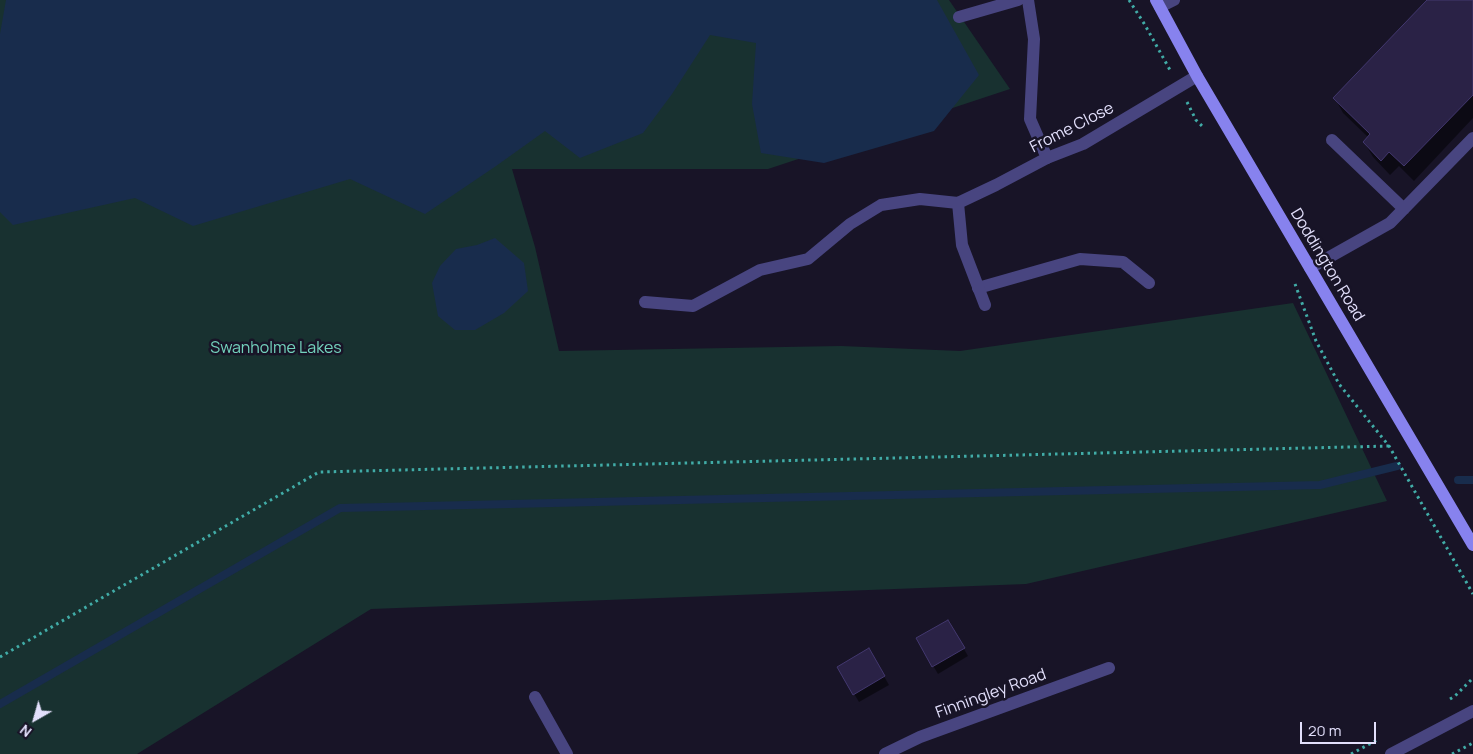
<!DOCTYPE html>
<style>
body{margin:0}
#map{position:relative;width:1473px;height:754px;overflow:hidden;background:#181427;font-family:Manrope,sans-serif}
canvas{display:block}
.north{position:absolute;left:10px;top:694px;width:50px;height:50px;-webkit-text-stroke:4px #181427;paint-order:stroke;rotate:218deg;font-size:14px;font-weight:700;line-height:20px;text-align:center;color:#e2dffb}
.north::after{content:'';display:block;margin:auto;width:18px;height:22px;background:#e2dffb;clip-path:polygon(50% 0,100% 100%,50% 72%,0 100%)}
.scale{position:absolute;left:1300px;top:722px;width:76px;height:22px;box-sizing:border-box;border:2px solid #e2dffb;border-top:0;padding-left:6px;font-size:15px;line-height:18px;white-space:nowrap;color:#e2dffb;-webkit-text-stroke:4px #181427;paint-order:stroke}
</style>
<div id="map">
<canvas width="1473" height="754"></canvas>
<div class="north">N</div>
<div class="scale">20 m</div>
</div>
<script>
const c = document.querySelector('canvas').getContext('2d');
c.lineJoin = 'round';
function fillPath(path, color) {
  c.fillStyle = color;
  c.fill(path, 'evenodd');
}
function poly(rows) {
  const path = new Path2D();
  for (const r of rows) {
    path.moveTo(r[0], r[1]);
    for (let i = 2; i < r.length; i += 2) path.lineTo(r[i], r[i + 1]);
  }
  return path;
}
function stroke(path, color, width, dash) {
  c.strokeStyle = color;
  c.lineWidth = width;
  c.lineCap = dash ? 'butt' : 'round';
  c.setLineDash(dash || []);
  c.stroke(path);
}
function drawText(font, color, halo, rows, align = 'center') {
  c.font = font + ' Manrope,sans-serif';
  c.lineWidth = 5;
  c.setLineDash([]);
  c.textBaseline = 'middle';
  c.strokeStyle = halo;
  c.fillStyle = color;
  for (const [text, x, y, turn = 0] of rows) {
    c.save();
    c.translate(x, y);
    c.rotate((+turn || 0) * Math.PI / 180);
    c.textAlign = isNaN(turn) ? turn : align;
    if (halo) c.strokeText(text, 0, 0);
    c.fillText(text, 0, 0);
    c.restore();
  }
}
fillPath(poly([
 [0,0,949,0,1010,89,768,169,512,169,535,247,559,351,841,346,960,351,1293,303,1387,501,1026,584,371,609,137,754,0,754]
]), '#183130');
fillPath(poly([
 [6,0,937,0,979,75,934,131,824,163,761,153,752,104,756,43,710,35,672,94,643,133,580,158,545,131,496,166,425,214,350,179,193,226,135,198,13,225,0,212,0,34],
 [495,238,524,263,528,291,504,313,475,330,455,330,438,316,432,283,440,266,456,249,477,245]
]), '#182c4c');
fillPath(poly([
 [1429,0,1473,0,1473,118,1414,181,1399,166,1390,175,1373,157,1364,142,1369,138,1343,113,1335,98],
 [948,621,968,656,938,674,917,639],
 [869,650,889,685,859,702,838,667]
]), '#0007');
stroke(poly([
 [1458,480,1473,480],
 [0,704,340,508,1320,485,1397,466]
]), '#182c4c', 8);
const building = poly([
 [1427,0,1473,0,1473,95,1404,166,1389,152,1381,161,1363,142,1370,134,1333,98,1427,0],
 [948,620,965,648,932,667,916,638,948,620],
 [869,648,885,676,853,695,837,667,869,648]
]);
fillPath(building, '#2a2246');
stroke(building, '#43386f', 1);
stroke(poly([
 [1129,0,1145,25,1170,70],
 [1187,102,1196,120,1202,126],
 [1295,284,1316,341,1339,384,1389,446,1473,594],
 [0,657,319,472,1389,446],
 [1450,699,1455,696,1473,678],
 [1351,754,1377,740],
 [1452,754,1473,743]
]), '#41aca7', 3, [2.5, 4]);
stroke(poly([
 [1028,0,1034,39,1030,119,1047,158],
 [1160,7,1174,0],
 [959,17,1018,0],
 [1332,140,1404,209],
 [1310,268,1390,223,1473,138],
 [978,288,1080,259,1123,262,1149,283]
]), '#484580', 12);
stroke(poly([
 [958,203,962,245,985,305],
 [645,302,693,306,760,270,808,259,850,224,881,205,920,199,958,203,996,185,1047,158,1083,144,1197,76],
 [535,697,567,754],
 [885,754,920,737,1109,668]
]), '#484580', 12);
stroke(poly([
 [1391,754,1473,711]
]), '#484580', 12);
stroke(poly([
 [1156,0,1197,76,1473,545]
]), '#8782ee', 12);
drawText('16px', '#e2dffb', '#181427', [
 ["Frome Close",1072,128,-27],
 ["Doddington Road",1327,265,59],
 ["Finningley Road",991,694,-20]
]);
drawText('16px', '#73d2bc', '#181427', [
 ["Swanholme Lakes",276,349]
]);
</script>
